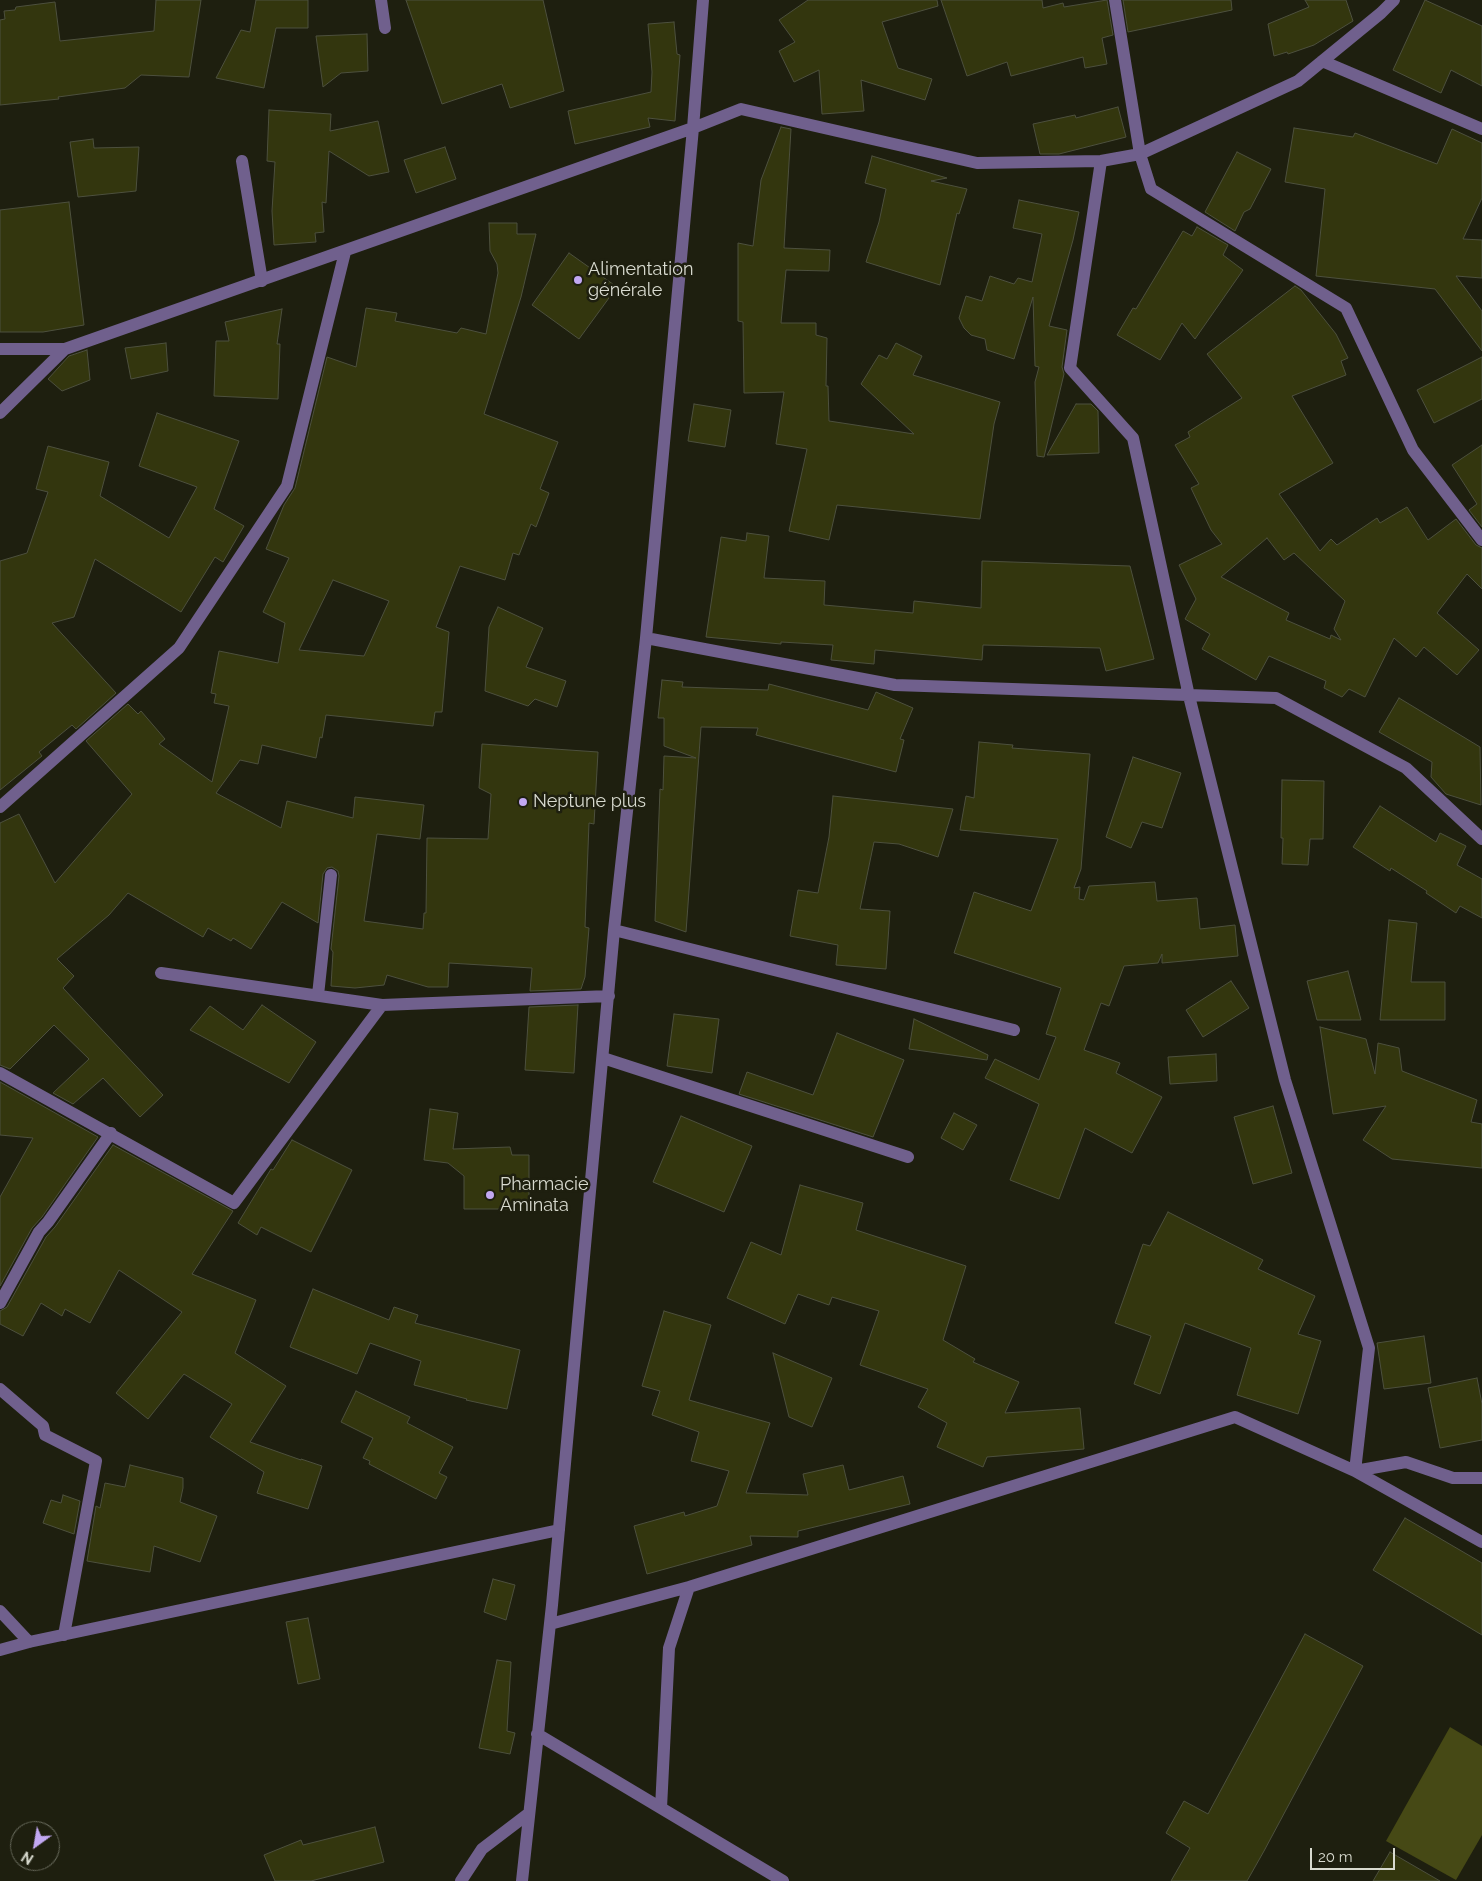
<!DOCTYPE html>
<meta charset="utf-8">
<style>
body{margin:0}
#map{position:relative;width:1482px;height:1881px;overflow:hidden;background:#1e1f0f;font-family:Raleway,sans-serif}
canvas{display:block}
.north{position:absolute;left:10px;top:1821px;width:50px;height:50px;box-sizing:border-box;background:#1e1f0f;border:1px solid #686a5c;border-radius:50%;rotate:212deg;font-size:14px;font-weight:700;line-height:20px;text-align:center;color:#d8dacf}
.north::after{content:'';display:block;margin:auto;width:18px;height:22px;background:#c2a8f2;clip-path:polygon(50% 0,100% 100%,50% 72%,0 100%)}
.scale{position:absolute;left:1310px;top:1848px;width:85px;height:22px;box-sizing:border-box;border:2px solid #d8dacf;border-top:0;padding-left:6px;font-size:15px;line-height:18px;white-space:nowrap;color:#d8dacf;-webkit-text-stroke:4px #1e1f0f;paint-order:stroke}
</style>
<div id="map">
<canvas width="1482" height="1881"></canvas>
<div class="north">N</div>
<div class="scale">20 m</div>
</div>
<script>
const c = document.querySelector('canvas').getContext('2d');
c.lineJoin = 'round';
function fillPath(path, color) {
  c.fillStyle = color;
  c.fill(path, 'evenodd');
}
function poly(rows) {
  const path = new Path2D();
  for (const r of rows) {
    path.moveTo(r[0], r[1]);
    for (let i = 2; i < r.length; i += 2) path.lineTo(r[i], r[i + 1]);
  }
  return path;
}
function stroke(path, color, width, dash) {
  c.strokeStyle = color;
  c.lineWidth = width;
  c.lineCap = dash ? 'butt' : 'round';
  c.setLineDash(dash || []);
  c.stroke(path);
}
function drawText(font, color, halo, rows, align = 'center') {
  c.font = font + ' Raleway,sans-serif';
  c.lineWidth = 5;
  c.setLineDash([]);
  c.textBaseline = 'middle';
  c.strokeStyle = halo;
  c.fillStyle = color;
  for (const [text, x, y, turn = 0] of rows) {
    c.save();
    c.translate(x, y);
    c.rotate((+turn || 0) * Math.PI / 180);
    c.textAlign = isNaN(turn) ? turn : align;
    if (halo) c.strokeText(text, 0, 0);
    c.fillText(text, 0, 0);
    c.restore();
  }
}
fillPath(poly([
 [1450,1727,1482,1746,1482,1835,1456,1880,1386,1841]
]), '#464915');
const building = poly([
 [156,0,201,0,189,77,141,75,125,88,58,97,59,99,0,105,0,20,5,19,4,11,15,10,16,7,55,2,60,41,154,31,156,0],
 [256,0,308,0,308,28,276,28,264,88,216,78,241,30,250,32,256,0],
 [406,0,543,0,564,91,510,108,502,84,442,104,406,0],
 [808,0,937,0,938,6,882,22,898,68,932,79,925,100,861,80,864,111,822,114,819,70,794,82,779,51,795,42,779,20,808,0],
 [941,0,1042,0,1043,8,1063,3,1064,7,1107,0,1113,35,1102,38,1107,64,1085,68,1083,57,1011,76,1007,62,967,76,941,0],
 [1123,0,1231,0,1232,10,1128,32,1123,0],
 [1305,0,1346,0,1353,21,1314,45,1288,54,1287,52,1274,56,1268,24,1309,7,1305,0],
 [1425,0,1482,26,1482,86,1451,70,1441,93,1393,70,1425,0],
 [674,22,677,54,680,55,675,121,648,118,650,127,575,144,568,111,651,92,652,72,648,24,674,22],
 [367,34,368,71,341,73,323,87,316,36,367,34],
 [1118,107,1126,137,1059,154,1040,154,1033,124,1075,115,1076,118,1118,107],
 [269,110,331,114,330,131,378,121,389,172,369,176,329,151,326,203,322,202,324,232,315,233,316,242,274,245,272,211,275,162,267,161,269,110],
 [781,127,791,129,784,248,830,250,829,271,786,270,781,323,816,323,816,335,827,338,826,386,828,386,829,421,914,434,861,384,879,355,887,359,896,343,922,356,913,375,1000,402,994,424,980,519,837,505,829,540,789,531,807,449,776,444,784,392,744,393,743,322,738,321,738,243,753,246,761,180,781,127],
 [1294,128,1353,137,1355,133,1437,164,1452,129,1482,143,1482,198,1463,239,1482,240,1482,278,1456,276,1482,311,1482,351,1435,289,1316,276,1325,189,1285,182,1294,128],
 [93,139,94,148,139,147,136,191,78,197,70,142,93,139],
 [445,147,456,179,416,193,404,160,445,147],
 [1237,152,1271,169,1250,209,1244,212,1235,231,1205,212,1237,152],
 [872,156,947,178,931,181,967,189,959,214,957,213,940,285,866,262,879,222,886,189,865,183,872,156],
 [1019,200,1079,212,1073,240,1049,326,1067,330,1062,367,1064,374,1044,457,1037,456,1035,382,1039,367,1035,366,1033,297,1014,359,987,350,985,339,971,335,964,328,959,318,966,296,982,301,990,276,1014,284,1018,278,1032,282,1042,234,1013,228,1019,200],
 [69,202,84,325,43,332,0,332,0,210,69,202],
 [489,223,517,223,517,234,536,234,521,297,484,414,558,442,540,489,549,493,536,527,531,524,519,555,513,553,505,580,460,566,436,627,449,632,442,712,435,712,433,726,326,715,322,738,320,737,316,758,262,745,258,764,240,760,216,793,281,828,287,801,353,818,355,797,424,805,420,839,377,834,364,921,423,929,424,913,426,913,427,838,488,839,491,794,479,788,482,744,598,752,594,824,589,823,585,927,589,928,585,977,581,989,530,991,532,968,449,963,448,987,428,987,387,975,384,985,355,988,331,986,333,952,331,949,339,876,338,871,332,867,327,868,323,874,318,923,282,902,251,949,233,938,231,941,208,928,203,937,128,893,109,915,57,959,74,976,63,988,163,1095,140,1117,103,1078,73,1104,53,1093,89,1059,54,1025,10,1069,0,1065,0,823,19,814,55,883,132,794,86,741,128,704,138,714,141,711,165,739,159,744,212,782,229,706,214,703,216,694,211,693,219,651,278,663,285,623,263,612,289,558,266,549,284,505,295,488,327,357,356,367,366,308,397,313,395,321,457,333,461,328,486,334,498,273,497,264,490,251,489,223],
 [333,580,389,601,364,656,299,650,333,580],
 [1197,227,1228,245,1223,255,1243,270,1195,339,1182,323,1160,360,1117,335,1133,308,1136,309,1183,231,1192,236,1197,227],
 [569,253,617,287,579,339,532,305,569,253],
 [1295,286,1301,290,1336,334,1348,358,1341,361,1346,375,1292,396,1333,463,1279,494,1320,551,1331,539,1337,545,1377,518,1380,523,1407,507,1428,540,1456,519,1476,545,1482,548,1482,589,1467,574,1437,613,1479,650,1457,675,1424,647,1416,657,1394,638,1365,697,1349,689,1342,697,1324,688,1326,681,1269,656,1256,680,1202,649,1210,634,1185,619,1196,599,1179,565,1222,544,1211,530,1191,488,1199,484,1175,445,1190,437,1188,432,1242,398,1207,354,1295,286],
 [1267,538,1284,560,1294,553,1345,601,1334,629,1341,640,1331,635,1330,639,1286,620,1289,613,1221,577,1267,538],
 [282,309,277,344,280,344,278,399,214,396,216,341,229,341,225,322,282,309],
 [166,343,168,371,131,379,125,348,166,343],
 [87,350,90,380,62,391,48,379,69,356,87,350],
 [1482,357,1482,399,1434,423,1417,390,1482,357],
 [694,404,731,410,725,447,688,441,694,404],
 [1076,404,1091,404,1098,411,1099,453,1047,455,1076,404],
 [157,413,239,441,214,509,244,526,223,562,215,557,181,612,95,559,74,617,52,623,116,693,76,729,72,725,39,752,42,756,0,790,0,561,27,553,48,492,36,489,48,446,109,462,100,496,169,538,197,487,139,466,157,413],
 [1482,445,1482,527,1469,510,1477,504,1452,465,1482,445],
 [747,533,769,536,764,578,825,581,824,605,913,613,914,601,981,608,982,561,1130,566,1154,659,1106,671,1100,648,983,645,982,660,875,650,874,664,831,660,833,645,781,642,781,644,706,637,721,537,746,541,747,533],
 [498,607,543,628,526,667,566,681,557,707,535,699,528,706,485,691,489,627,498,607],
 [662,680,683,682,682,687,768,690,769,684,868,710,876,692,913,708,900,739,904,740,896,772,756,735,758,728,701,727,686,932,655,921,660,789,663,790,664,756,696,758,664,746,664,718,658,718,662,680],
 [1399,698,1480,747,1481,805,1446,794,1431,777,1432,762,1379,732,1399,698],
 [979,742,1013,745,1012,748,1090,754,1081,869,1074,888,1080,887,1079,899,1084,900,1089,886,1155,882,1157,901,1197,898,1200,929,1235,925,1238,956,1162,963,1162,954,1158,963,1124,966,1109,1006,1101,1003,1084,1050,1120,1063,1116,1073,1162,1097,1132,1153,1085,1128,1059,1199,1010,1180,1039,1104,985,1078,995,1059,1039,1080,1056,1037,1046,1034,1061,988,954,953,974,892,1031,911,1058,839,960,830,966,796,974,798,979,742],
 [1133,757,1181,773,1162,828,1142,822,1131,848,1106,837,1133,757],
 [1282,780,1324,781,1323,839,1310,839,1308,865,1282,864,1283,838,1281,838,1282,780],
 [833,796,953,809,938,857,899,844,874,842,860,909,890,911,886,969,836,965,838,945,790,936,798,890,818,893,829,837,833,796],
 [1380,806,1436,842,1440,833,1466,846,1457,865,1482,879,1482,918,1460,906,1456,913,1426,893,1427,891,1391,868,1390,871,1353,847,1380,806],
 [1389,920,1417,923,1411,982,1445,982,1445,1020,1380,1020,1389,920],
 [1348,971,1361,1020,1317,1020,1307,981,1348,971],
 [1231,981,1249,1008,1203,1037,1186,1010,1231,981],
 [262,1005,316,1042,289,1083,190,1030,210,1006,243,1030,262,1005],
 [578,1005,574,1073,525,1070,529,1007,578,1005],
 [674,1014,719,1019,712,1073,667,1066,674,1014],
 [914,1019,988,1055,987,1060,909,1049,914,1019],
 [1320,1027,1366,1039,1375,1074,1378,1043,1399,1048,1402,1071,1477,1100,1471,1122,1482,1124,1482,1168,1392,1159,1363,1140,1386,1106,1333,1114,1320,1027],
 [837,1033,904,1060,873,1137,739,1094,747,1072,813,1095,837,1033],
 [1216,1054,1217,1081,1170,1084,1168,1057,1216,1054],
 [0,1082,98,1137,42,1217,32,1228,0,1286,0,1197,33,1138,0,1135,0,1082],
 [1273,1106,1292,1173,1253,1184,1234,1117,1273,1106],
 [430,1109,458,1113,453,1149,510,1147,512,1155,529,1155,529,1209,464,1209,464,1176,448,1163,424,1160,430,1109],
 [954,1113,977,1125,963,1150,941,1138,954,1113],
 [681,1116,752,1146,724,1212,653,1182,681,1116],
 [292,1140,352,1170,311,1252,261,1227,257,1235,238,1223,271,1169,273,1170,292,1140],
 [113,1145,233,1211,192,1274,256,1300,235,1353,286,1386,250,1442,301,1460,301,1459,322,1466,308,1509,257,1493,264,1472,210,1437,232,1404,184,1374,148,1419,116,1393,182,1312,119,1270,90,1323,65,1309,62,1316,41,1303,23,1336,0,1324,0,1311,7,1307,46,1237,55,1227,113,1145],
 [800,1185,863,1203,856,1230,966,1266,943,1340,975,1359,973,1362,1019,1382,1005,1413,1080,1408,1084,1449,987,1457,983,1467,937,1447,947,1423,918,1407,928,1389,860,1365,879,1311,832,1297,829,1305,798,1294,785,1324,727,1298,751,1242,781,1255,800,1185],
 [1168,1212,1263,1260,1258,1269,1315,1296,1298,1334,1321,1341,1298,1414,1237,1395,1251,1348,1185,1323,1160,1394,1134,1384,1151,1336,1115,1323,1143,1244,1150,1246,1168,1212],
 [313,1289,389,1320,394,1307,418,1315,415,1323,520,1350,507,1409,466,1400,467,1399,414,1385,421,1361,370,1343,357,1374,290,1347,313,1289],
 [664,1311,711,1325,689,1400,770,1423,746,1493,808,1495,803,1474,843,1465,849,1490,903,1476,910,1504,798,1531,798,1537,750,1536,752,1545,647,1574,634,1526,684,1512,685,1516,717,1506,729,1471,691,1461,699,1432,652,1415,660,1391,642,1386,664,1311],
 [1424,1336,1431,1383,1384,1389,1377,1343,1424,1336],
 [773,1353,832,1378,812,1427,789,1417,773,1353],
 [1477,1378,1482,1404,1482,1440,1440,1448,1428,1388,1477,1378],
 [356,1391,410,1417,407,1423,453,1447,439,1473,447,1477,436,1499,369,1464,370,1461,363,1458,373,1438,341,1422,356,1391],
 [130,1465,183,1478,183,1488,180,1502,217,1516,200,1562,154,1546,150,1572,87,1561,96,1506,100,1508,105,1483,125,1487,130,1465],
 [63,1495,80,1501,74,1534,43,1523,51,1500,61,1503,63,1495],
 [1405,1518,1482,1563,1482,1635,1373,1570,1405,1518],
 [493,1579,515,1585,506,1620,484,1612,493,1579],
 [308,1618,320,1679,298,1684,286,1622,308,1618],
 [1305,1634,1363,1666,1264,1851,1247,1881,1171,1881,1190,1848,1166,1833,1184,1801,1208,1814,1305,1634],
 [497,1660,511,1662,507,1731,515,1733,510,1754,479,1748,497,1660],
 [375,1827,384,1862,311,1881,275,1881,264,1855,301,1840,303,1845,375,1827],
 [1390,1852,1440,1881,1373,1881,1390,1852]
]);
fillPath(building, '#33360e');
stroke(building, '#4d503e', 1);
stroke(poly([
 [381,0,385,28],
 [1115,0,1140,154,1151,189,1346,308,1413,450,1482,540],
 [1322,61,1482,129],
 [242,161,262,281],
 [1101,161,1070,368,1133,438,1189,696,1285,1080,1369,1348,1355,1471,1406,1462,1453,1478,1482,1478],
 [0,349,65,349],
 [0,413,65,349,693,128,741,109,977,163,1101,161,1140,154,1298,81,1381,13,1394,0],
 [646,638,895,685,1276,698,1406,768,1482,839],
 [0,807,179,648,287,486,345,252],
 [614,930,1014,1030],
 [161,973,382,1005],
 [318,995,331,875],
 [603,1058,908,1157],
 [0,1073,234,1203,382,1005,609,996],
 [0,1303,39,1232,48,1222,111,1133],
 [0,1389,43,1426,45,1435,96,1461,64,1635],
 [0,1611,29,1642],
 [550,1624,689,1587,1235,1417,1355,1471,1482,1542],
 [0,1650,29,1642,559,1530],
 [537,1734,783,1881],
 [661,1808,669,1648,689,1587],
 [461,1881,482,1849,528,1814],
 [522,1881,552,1605,614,930,646,638,693,128,703,0]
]), '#70608d', 12);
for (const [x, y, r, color] of [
 [578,280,5,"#c2a8f2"],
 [523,802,5,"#c2a8f2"],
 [490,1195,5,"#c2a8f2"]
]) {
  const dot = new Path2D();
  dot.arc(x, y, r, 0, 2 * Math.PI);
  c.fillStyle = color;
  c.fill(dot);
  stroke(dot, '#1e1f0f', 2);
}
drawText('18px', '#d8dacf', '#1e1f0f', [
 ["Alimentation",588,270],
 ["générale",588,291],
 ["Neptune plus",533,802],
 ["Pharmacie",500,1185],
 ["Aminata",500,1206]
], 'left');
</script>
